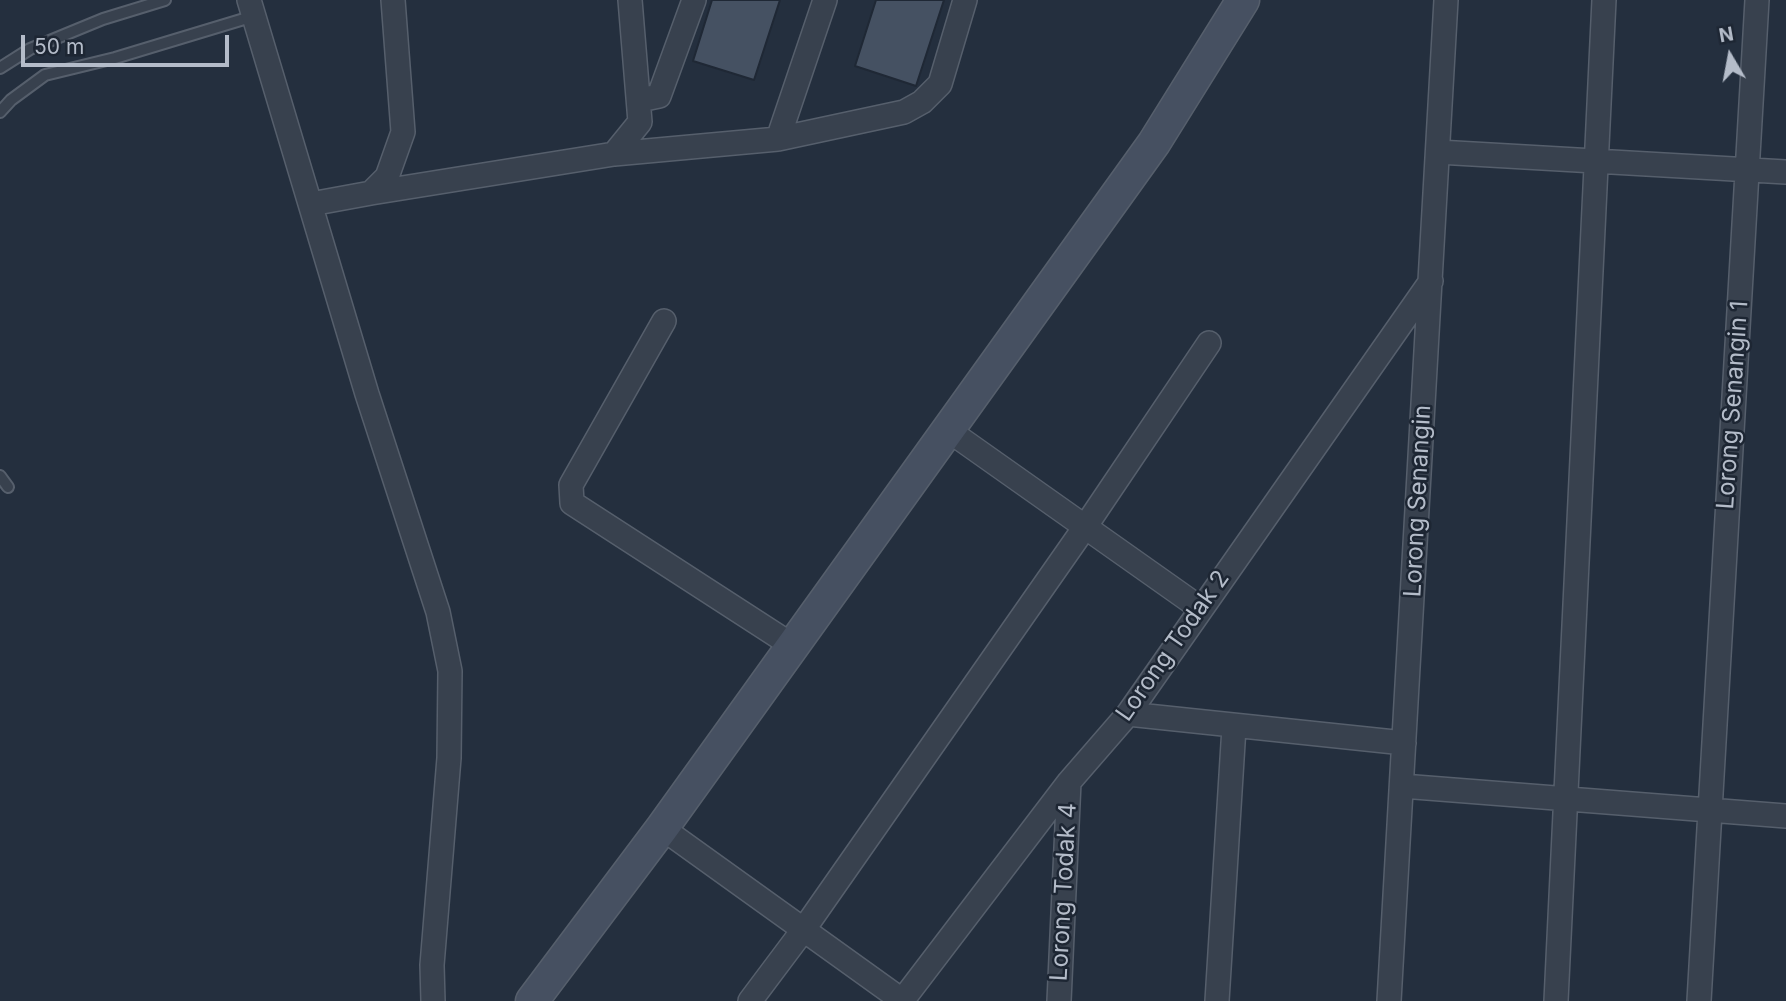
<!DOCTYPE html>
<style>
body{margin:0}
#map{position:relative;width:1786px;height:1001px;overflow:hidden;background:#242f3e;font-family:Inter,sans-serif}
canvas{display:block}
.north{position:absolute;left:1695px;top:21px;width:70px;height:70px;-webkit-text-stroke:5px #1d2633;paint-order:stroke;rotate:350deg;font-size:19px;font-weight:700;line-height:28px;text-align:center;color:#b4bcc9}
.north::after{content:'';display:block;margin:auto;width:24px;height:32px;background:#b4bcc9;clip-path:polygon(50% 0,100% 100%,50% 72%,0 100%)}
.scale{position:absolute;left:21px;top:35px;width:208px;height:32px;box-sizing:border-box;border:4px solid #b4bcc9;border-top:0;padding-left:9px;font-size:21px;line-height:24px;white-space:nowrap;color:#b4bcc9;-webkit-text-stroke:5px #1d2633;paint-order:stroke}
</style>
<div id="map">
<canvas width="1786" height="1001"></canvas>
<div class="north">N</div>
<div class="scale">50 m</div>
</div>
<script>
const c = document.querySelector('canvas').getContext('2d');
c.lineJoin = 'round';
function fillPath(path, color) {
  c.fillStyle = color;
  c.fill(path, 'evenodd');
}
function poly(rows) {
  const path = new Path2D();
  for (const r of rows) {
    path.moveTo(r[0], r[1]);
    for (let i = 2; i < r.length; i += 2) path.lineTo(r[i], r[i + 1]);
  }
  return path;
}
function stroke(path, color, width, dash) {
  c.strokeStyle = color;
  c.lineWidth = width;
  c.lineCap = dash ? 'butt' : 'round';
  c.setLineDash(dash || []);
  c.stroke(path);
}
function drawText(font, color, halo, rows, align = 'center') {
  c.font = font + ' Inter,sans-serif';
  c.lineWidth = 5;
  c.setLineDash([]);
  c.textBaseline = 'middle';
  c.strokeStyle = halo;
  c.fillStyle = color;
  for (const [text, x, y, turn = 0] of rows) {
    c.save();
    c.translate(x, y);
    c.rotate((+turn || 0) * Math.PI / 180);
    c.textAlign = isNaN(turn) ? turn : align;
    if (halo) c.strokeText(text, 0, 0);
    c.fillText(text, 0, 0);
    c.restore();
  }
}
const building = poly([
 [712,0,780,0,754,80,693,61,712,0],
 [876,0,944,0,916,86,855,66,876,0]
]);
fillPath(building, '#455162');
stroke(building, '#1f2835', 2);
const lane = poly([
 [0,68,30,49,103,19,165,0],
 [0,112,11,100,45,75,115,58,254,16],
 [0,476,8,487]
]);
const street = poly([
 [249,0,367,394,438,612,450,671,449,758,432,965,433,1001],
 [640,100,659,96,694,0],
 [778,139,825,0],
 [1438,152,1786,172],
 [614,154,640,122,630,0],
 [371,193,614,154,778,139,904,112,922,102,940,84,965,0],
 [311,204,371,193,387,177,403,132,393,0],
 [664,321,571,485,572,503,793,646],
 [948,430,1200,608],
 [1128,714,1404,743],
 [1402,786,1786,816],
 [662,828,903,1001],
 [750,1001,804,929,1085,527,1209,343],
 [902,1001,1069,782,1128,714,1431,281],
 [1059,1001,1069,782],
 [1217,1001,1234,727],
 [1389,1001,1446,0],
 [1556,1001,1604,0],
 [1699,1001,1757,0]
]);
const secondary = poly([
 [532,1001,662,828,1154,143,1243,0]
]);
stroke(lane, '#565f6c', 14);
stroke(street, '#565f6c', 26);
stroke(secondary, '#565f6c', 35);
stroke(lane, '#38414e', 10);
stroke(street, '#38414e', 23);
stroke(secondary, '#465061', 32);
drawText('24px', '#b4bcc9', '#1d2633', [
 ["Lorong Senangin 1",1733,405,-86],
 ["Lorong Senangin",1418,501,-87],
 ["Lorong Todak 2",1173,646,-55],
 ["Lorong Todak 4",1064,892,-87]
]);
</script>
